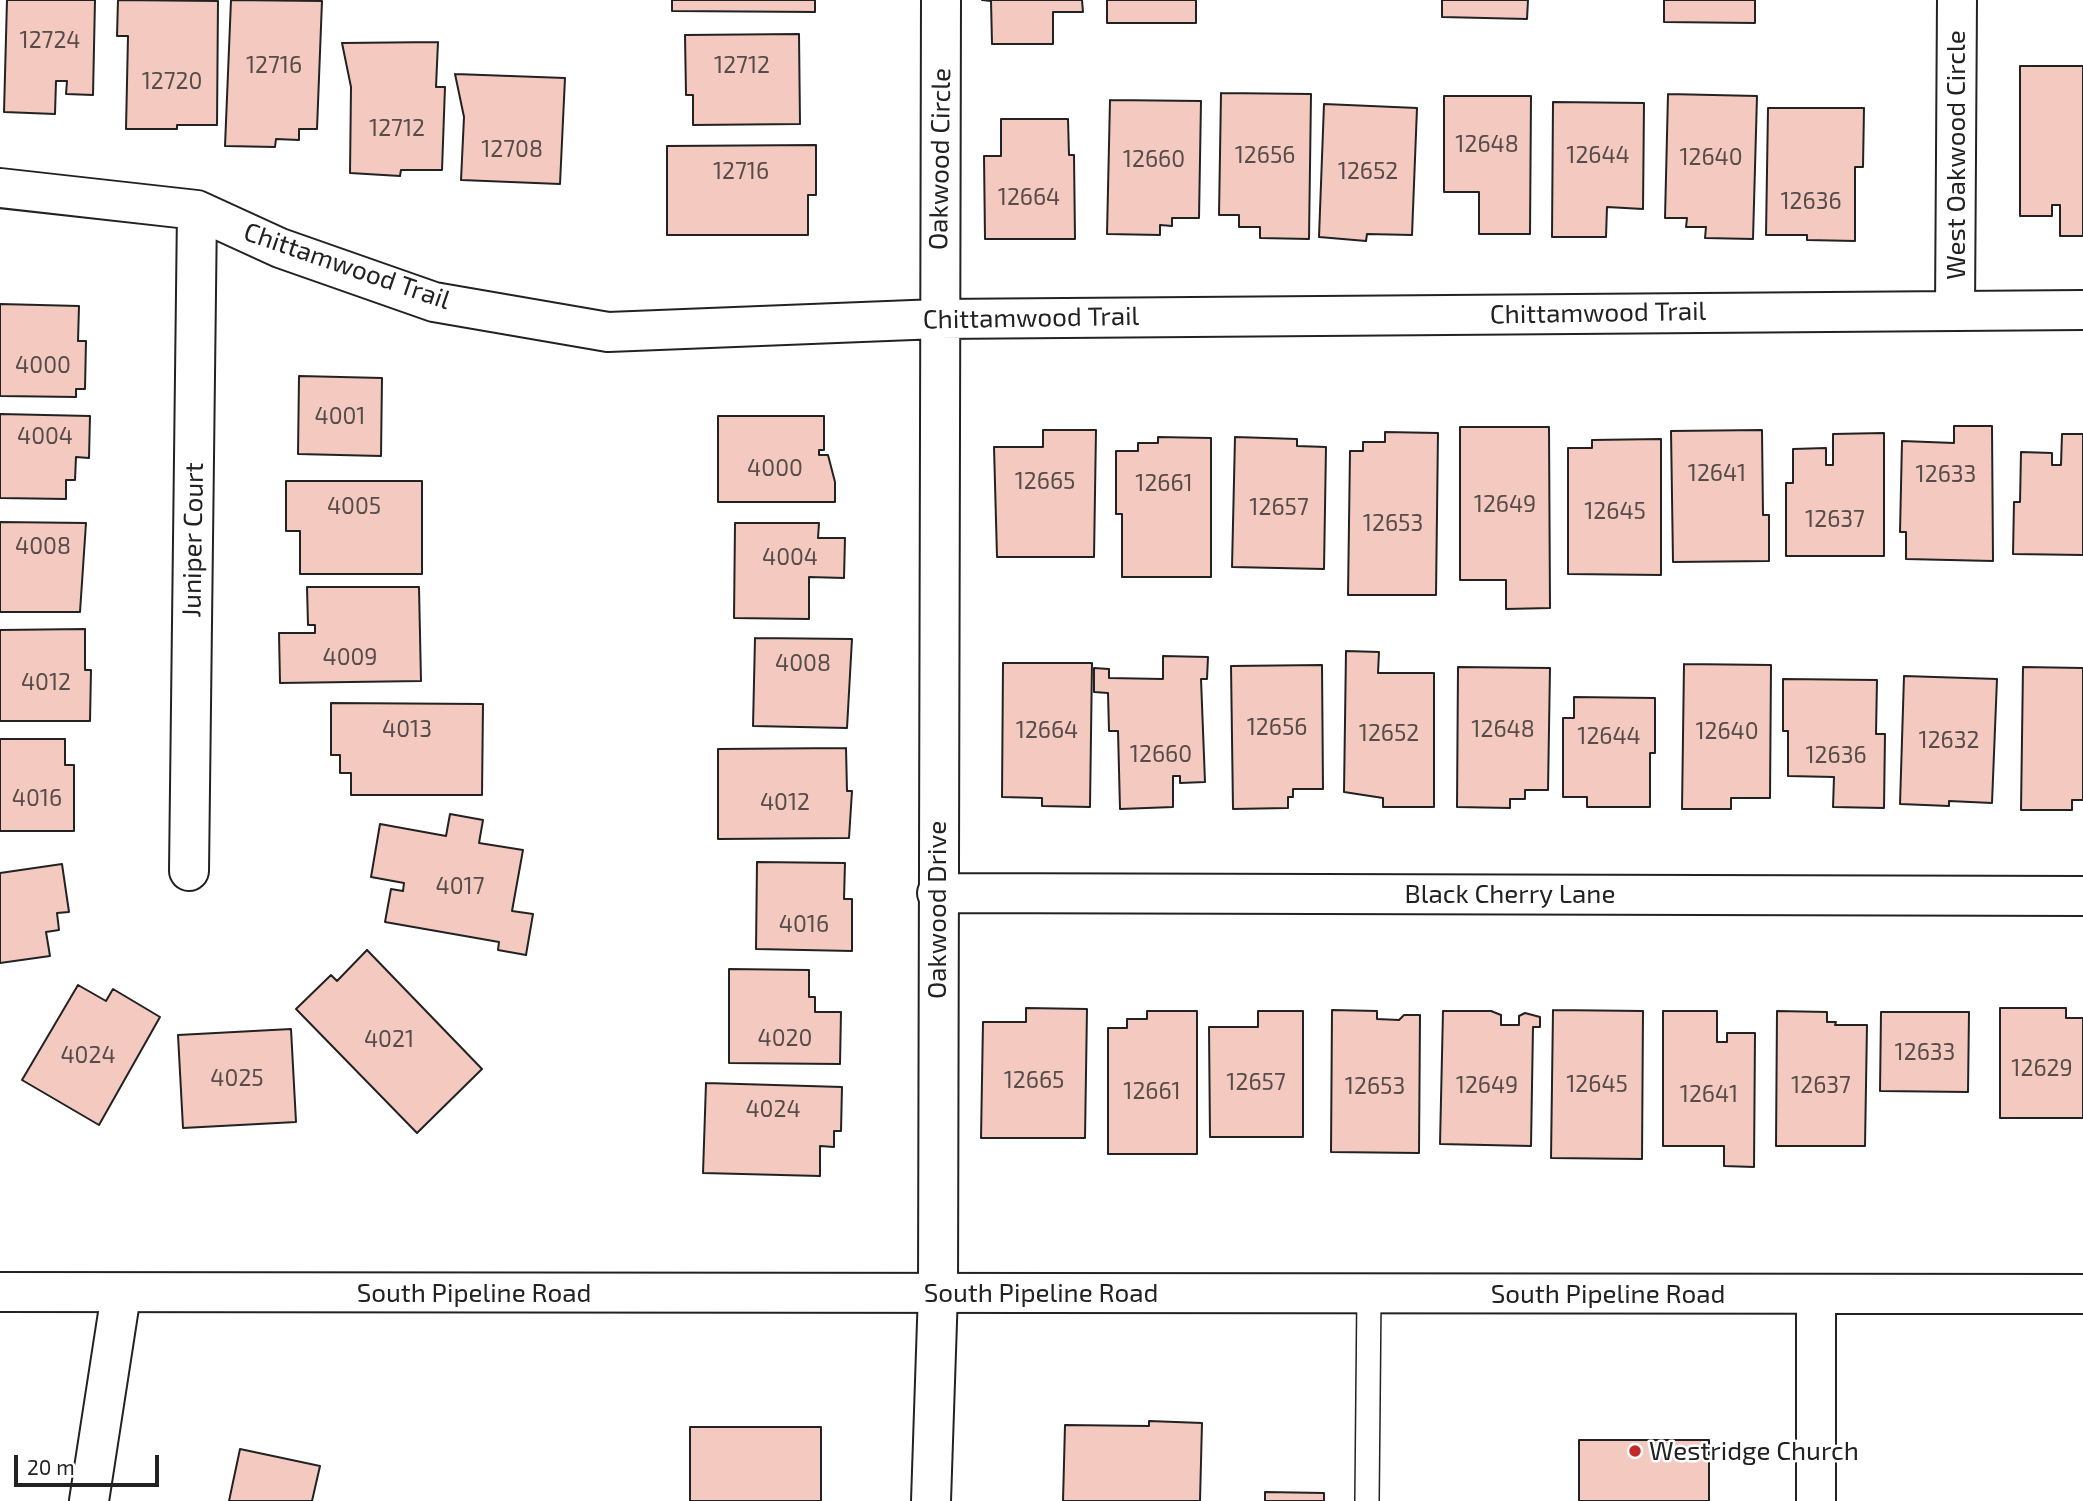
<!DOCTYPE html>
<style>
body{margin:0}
#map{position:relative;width:2083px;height:1501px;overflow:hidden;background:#fff;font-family:"Exo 2",sans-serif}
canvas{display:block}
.scale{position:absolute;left:14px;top:1455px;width:145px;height:32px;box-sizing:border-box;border:4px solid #222;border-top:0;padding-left:9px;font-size:21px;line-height:24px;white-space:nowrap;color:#222;-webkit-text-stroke:5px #fff;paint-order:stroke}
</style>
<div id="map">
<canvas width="2083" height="1501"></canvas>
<div class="scale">20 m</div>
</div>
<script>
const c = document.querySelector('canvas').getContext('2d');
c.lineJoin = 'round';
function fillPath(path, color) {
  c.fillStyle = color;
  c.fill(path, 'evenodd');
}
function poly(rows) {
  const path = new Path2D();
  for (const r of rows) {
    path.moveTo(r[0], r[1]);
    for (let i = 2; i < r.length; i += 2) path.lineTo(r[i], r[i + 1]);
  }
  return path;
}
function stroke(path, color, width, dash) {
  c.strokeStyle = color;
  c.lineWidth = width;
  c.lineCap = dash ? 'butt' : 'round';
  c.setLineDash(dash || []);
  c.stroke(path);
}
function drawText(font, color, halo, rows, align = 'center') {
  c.font = font + ' "Exo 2",sans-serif';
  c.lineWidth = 5;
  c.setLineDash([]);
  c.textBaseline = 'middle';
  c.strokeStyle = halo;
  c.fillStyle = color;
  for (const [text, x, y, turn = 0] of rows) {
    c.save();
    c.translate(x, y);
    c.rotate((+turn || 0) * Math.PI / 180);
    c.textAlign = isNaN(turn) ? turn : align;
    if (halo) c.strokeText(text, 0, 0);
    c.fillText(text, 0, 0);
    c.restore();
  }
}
const building = poly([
 [7,0,95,0,93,95,66,94,67,81,56,81,55,114,4,112,7,0],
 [118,0,218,1,217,125,177,125,177,129,126,129,128,36,117,36,118,0],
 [231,0,322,1,317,129,299,129,299,140,276,139,275,147,225,146,231,0],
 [672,0,815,0,815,12,672,11,672,0],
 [982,0,1082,0,1083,12,1053,12,1053,44,992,44,991,1,982,0],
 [1107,0,1196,0,1196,23,1107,23,1107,0],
 [1442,0,1528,0,1527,19,1442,17,1442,0],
 [1664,0,1755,0,1755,23,1664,22,1664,0],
 [799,34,800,124,693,125,693,95,686,95,685,35,799,34],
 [438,42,436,87,445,87,442,170,401,170,400,176,350,173,351,87,342,43,438,42],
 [2020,66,2083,66,2083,236,2060,236,2060,205,2052,205,2052,216,2020,216,2020,66],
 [455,74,565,78,560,184,461,180,464,117,455,74],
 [1221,93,1311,94,1309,239,1260,238,1260,227,1239,227,1239,215,1219,215,1221,93],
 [1668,94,1757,96,1753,239,1705,238,1706,227,1686,227,1687,218,1665,218,1668,94],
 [1444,96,1531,96,1530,234,1479,234,1479,192,1444,192,1444,96],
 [1110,100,1201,101,1199,218,1172,218,1172,226,1160,225,1160,235,1107,234,1110,100],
 [1553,102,1644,103,1643,209,1607,207,1606,237,1552,237,1553,102],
 [1324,104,1417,108,1412,235,1367,234,1366,241,1319,237,1324,104],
 [1768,108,1864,108,1863,167,1855,167,1855,241,1807,240,1807,235,1766,235,1768,108],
 [1001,119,1068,119,1069,155,1074,155,1075,239,985,239,984,156,1001,156,1001,119],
 [816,145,816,195,808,195,808,235,667,235,667,146,816,145],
 [0,304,79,306,78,341,86,341,85,389,76,389,76,397,0,396,0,304],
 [299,376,382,378,381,456,298,454,299,376],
 [0,414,90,416,89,458,76,457,75,480,66,480,66,499,0,498,0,414],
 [718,416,824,416,824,450,819,450,819,455,828,455,835,482,835,502,718,502,718,416],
 [1954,426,1992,426,1993,561,1906,559,1906,532,1900,532,1902,441,1954,443,1954,426],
 [1460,427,1549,427,1550,608,1506,609,1506,580,1460,580,1460,427],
 [1043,430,1096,430,1094,557,997,557,994,447,1043,447,1043,430],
 [1762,430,1763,515,1769,515,1769,561,1673,562,1671,431,1762,430],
 [1385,432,1438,433,1436,595,1348,595,1350,451,1363,451,1363,442,1385,442,1385,432],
 [1884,433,1884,556,1786,556,1786,483,1793,483,1793,449,1826,448,1826,465,1833,465,1833,434,1884,433],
 [2062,434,2083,434,2083,555,2013,554,2014,502,2020,502,2021,452,2052,453,2052,465,2061,465,2062,434],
 [1158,437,1211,438,1211,577,1122,577,1122,514,1116,514,1116,451,1138,451,1138,443,1158,443,1158,437],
 [1235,437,1297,439,1297,446,1326,447,1324,569,1232,567,1235,437],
 [1661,439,1661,575,1568,574,1568,448,1592,448,1592,440,1661,439],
 [286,481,422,481,422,574,300,574,300,531,286,531,286,481],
 [0,522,86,523,80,612,0,612,0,522],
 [735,523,819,523,818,538,845,538,844,578,809,577,809,619,734,618,735,523],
 [307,587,419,587,421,681,280,683,279,633,315,633,315,625,308,625,307,587],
 [85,629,85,670,91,670,90,721,0,721,0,630,85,629],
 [755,638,852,639,847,728,753,726,755,638],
 [1346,651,1379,652,1378,673,1434,673,1434,807,1383,807,1383,798,1344,792,1346,651],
 [1163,656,1208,657,1207,679,1201,679,1205,782,1180,783,1180,776,1173,776,1173,807,1120,809,1118,731,1109,731,1108,693,1094,692,1094,668,1109,669,1109,678,1163,679,1163,656],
 [1003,663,1092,663,1090,807,1042,806,1042,798,1002,797,1003,663],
 [1684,664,1771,665,1770,798,1731,798,1731,809,1682,809,1684,664],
 [1322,665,1323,789,1293,789,1293,797,1288,797,1288,808,1233,809,1231,666,1322,665],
 [1458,667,1550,668,1548,790,1525,790,1525,799,1510,799,1510,808,1457,807,1458,667],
 [2023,667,2083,668,2083,800,2072,800,2072,810,2021,810,2023,667],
 [1904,676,1997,679,1992,803,1949,801,1949,806,1900,804,1904,676],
 [1783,679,1877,680,1876,734,1885,734,1884,808,1833,807,1834,777,1788,776,1788,731,1783,731,1783,679],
 [1574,697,1655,698,1655,753,1650,753,1650,807,1587,807,1587,797,1563,797,1563,718,1574,718,1574,697],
 [331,703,483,704,482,795,351,795,351,773,340,773,340,755,331,755,331,703],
 [0,739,65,739,65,765,74,765,74,831,0,831,0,739],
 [846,748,847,791,852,791,849,838,718,839,718,749,846,748],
 [450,814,483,820,479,843,523,850,512,911,533,914,526,955,498,950,499,942,385,922,391,889,403,891,404,883,371,877,380,824,446,836,450,814],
 [757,862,845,863,844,899,852,899,852,951,756,949,757,862],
 [62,864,69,912,57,913,59,930,46,932,50,956,0,963,0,873,62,864],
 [367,950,482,1069,417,1133,296,1009,331,975,337,981,367,950],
 [729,969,809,970,809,997,815,997,815,1012,841,1012,840,1064,729,1063,729,969],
 [78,985,106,1001,113,989,160,1017,99,1125,22,1080,78,985],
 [1026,1008,1087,1009,1085,1138,981,1138,983,1022,1026,1022,1026,1008],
 [2000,1008,2066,1008,2066,1018,2083,1018,2083,1118,2000,1118,2000,1008],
 [1332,1010,1377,1011,1377,1019,1399,1020,1404,1015,1420,1015,1419,1153,1331,1152,1332,1010],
 [1553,1010,1643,1011,1642,1159,1551,1158,1553,1010],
 [1147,1011,1197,1011,1197,1154,1108,1154,1108,1028,1127,1028,1127,1019,1147,1019,1147,1011],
 [1258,1011,1303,1011,1303,1137,1210,1137,1209,1027,1258,1027,1258,1011],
 [1443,1011,1491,1011,1501,1015,1501,1025,1519,1025,1519,1016,1525,1013,1540,1017,1540,1027,1533,1027,1531,1146,1440,1144,1443,1011],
 [1663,1011,1717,1011,1717,1042,1727,1042,1727,1033,1755,1033,1754,1167,1724,1166,1724,1146,1663,1146,1663,1011],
 [1777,1011,1827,1012,1827,1022,1836,1022,1835,1025,1867,1025,1865,1146,1776,1146,1777,1011],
 [1881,1012,1969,1012,1968,1092,1880,1091,1881,1012],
 [291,1029,296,1122,183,1128,178,1035,291,1029],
 [706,1083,842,1087,841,1131,834,1131,834,1147,820,1146,820,1176,703,1173,706,1083],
 [1149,1421,1202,1423,1200,1501,1063,1501,1065,1425,1149,1426,1149,1421],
 [690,1427,821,1427,821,1501,690,1501,690,1427],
 [1579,1440,1709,1440,1709,1501,1579,1501,1579,1440],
 [240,1449,320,1466,312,1501,229,1501,240,1449],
 [1265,1492,1324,1493,1324,1501,1265,1501,1265,1492]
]);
fillPath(building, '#f3c9c0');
stroke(building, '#222', 2);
const service = poly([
 [1367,1501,1369,1294]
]);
const minor = poly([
 [0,188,197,210,280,248,434,302,608,332,938,319,2083,310],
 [1955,310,1957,0],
 [189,871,197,210],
 [937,893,2083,896],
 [89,1501,121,1294],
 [931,1501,938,1292,941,0]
]);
const tertiary = poly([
 [0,1292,2083,1294],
 [1816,1294,1816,1501]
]);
stroke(service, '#222', 26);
stroke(minor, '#222', 42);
stroke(tertiary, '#222', 42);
stroke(service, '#fff', 23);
stroke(minor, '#fff', 38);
stroke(tertiary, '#fff', 38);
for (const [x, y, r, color] of [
 [1635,1451,7,"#c62828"]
]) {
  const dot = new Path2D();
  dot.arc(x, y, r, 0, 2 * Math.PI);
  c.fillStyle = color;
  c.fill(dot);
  stroke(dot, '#fff', 2.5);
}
drawText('23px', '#564c4a', null, [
 ["12724",50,40],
 ["12716",274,65],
 ["12712",742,65],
 ["12720",172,81],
 ["12712",397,128],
 ["12648",1487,144],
 ["12708",512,149],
 ["12656",1265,155],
 ["12644",1598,155],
 ["12640",1711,157],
 ["12660",1154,159],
 ["12716",741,171],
 ["12652",1368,171],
 ["12664",1029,197],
 ["12636",1811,201],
 ["4000",43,365],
 ["4001",340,416],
 ["4004",45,436],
 ["4000",775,468],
 ["12641",1717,473],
 ["12633",1946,474],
 ["12665",1045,481],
 ["12661",1164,483],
 ["12649",1505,504],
 ["4005",354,506],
 ["12657",1279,507],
 ["12645",1615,511],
 ["12637",1835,519],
 ["12653",1393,523],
 ["4008",43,546],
 ["4004",790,557],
 ["4009",350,657],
 ["4008",803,663],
 ["4012",46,682],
 ["12656",1277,727],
 ["4013",407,729],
 ["12648",1503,729],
 ["12664",1047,730],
 ["12640",1727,731],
 ["12652",1389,733],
 ["12644",1609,736],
 ["12632",1949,740],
 ["12660",1161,754],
 ["12636",1836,755],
 ["4016",37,798],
 ["4012",785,802],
 ["4017",460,886],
 ["4016",804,924],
 ["4020",785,1038],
 ["4021",389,1039],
 ["12633",1925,1052],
 ["4024",88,1055],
 ["12629",2042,1068],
 ["4025",237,1078],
 ["12665",1034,1080],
 ["12657",1256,1082],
 ["12645",1597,1084],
 ["12649",1487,1085],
 ["12637",1821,1085],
 ["12653",1375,1086],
 ["12661",1152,1091],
 ["12641",1709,1094],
 ["4024",773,1109]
]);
drawText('26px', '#222', '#fff', [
 ["West Oakwood Circle",1956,155,-90],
 ["Oakwood Circle",940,159,-89],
 ["Chittamwood Trail",347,266,19],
 ["Chittamwood Trail",1598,313,-1],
 ["Chittamwood Trail",1031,318,-1],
 ["Juniper Court",193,540,-89],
 ["Black Cherry Lane",1510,894],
 ["Oakwood Drive",937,910,-90],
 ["South Pipeline Road",474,1293],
 ["South Pipeline Road",1041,1293],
 ["South Pipeline Road",1608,1294]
]);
drawText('26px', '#222', '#fff', [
 ["Westridge Church",1649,1451]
], 'left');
</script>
